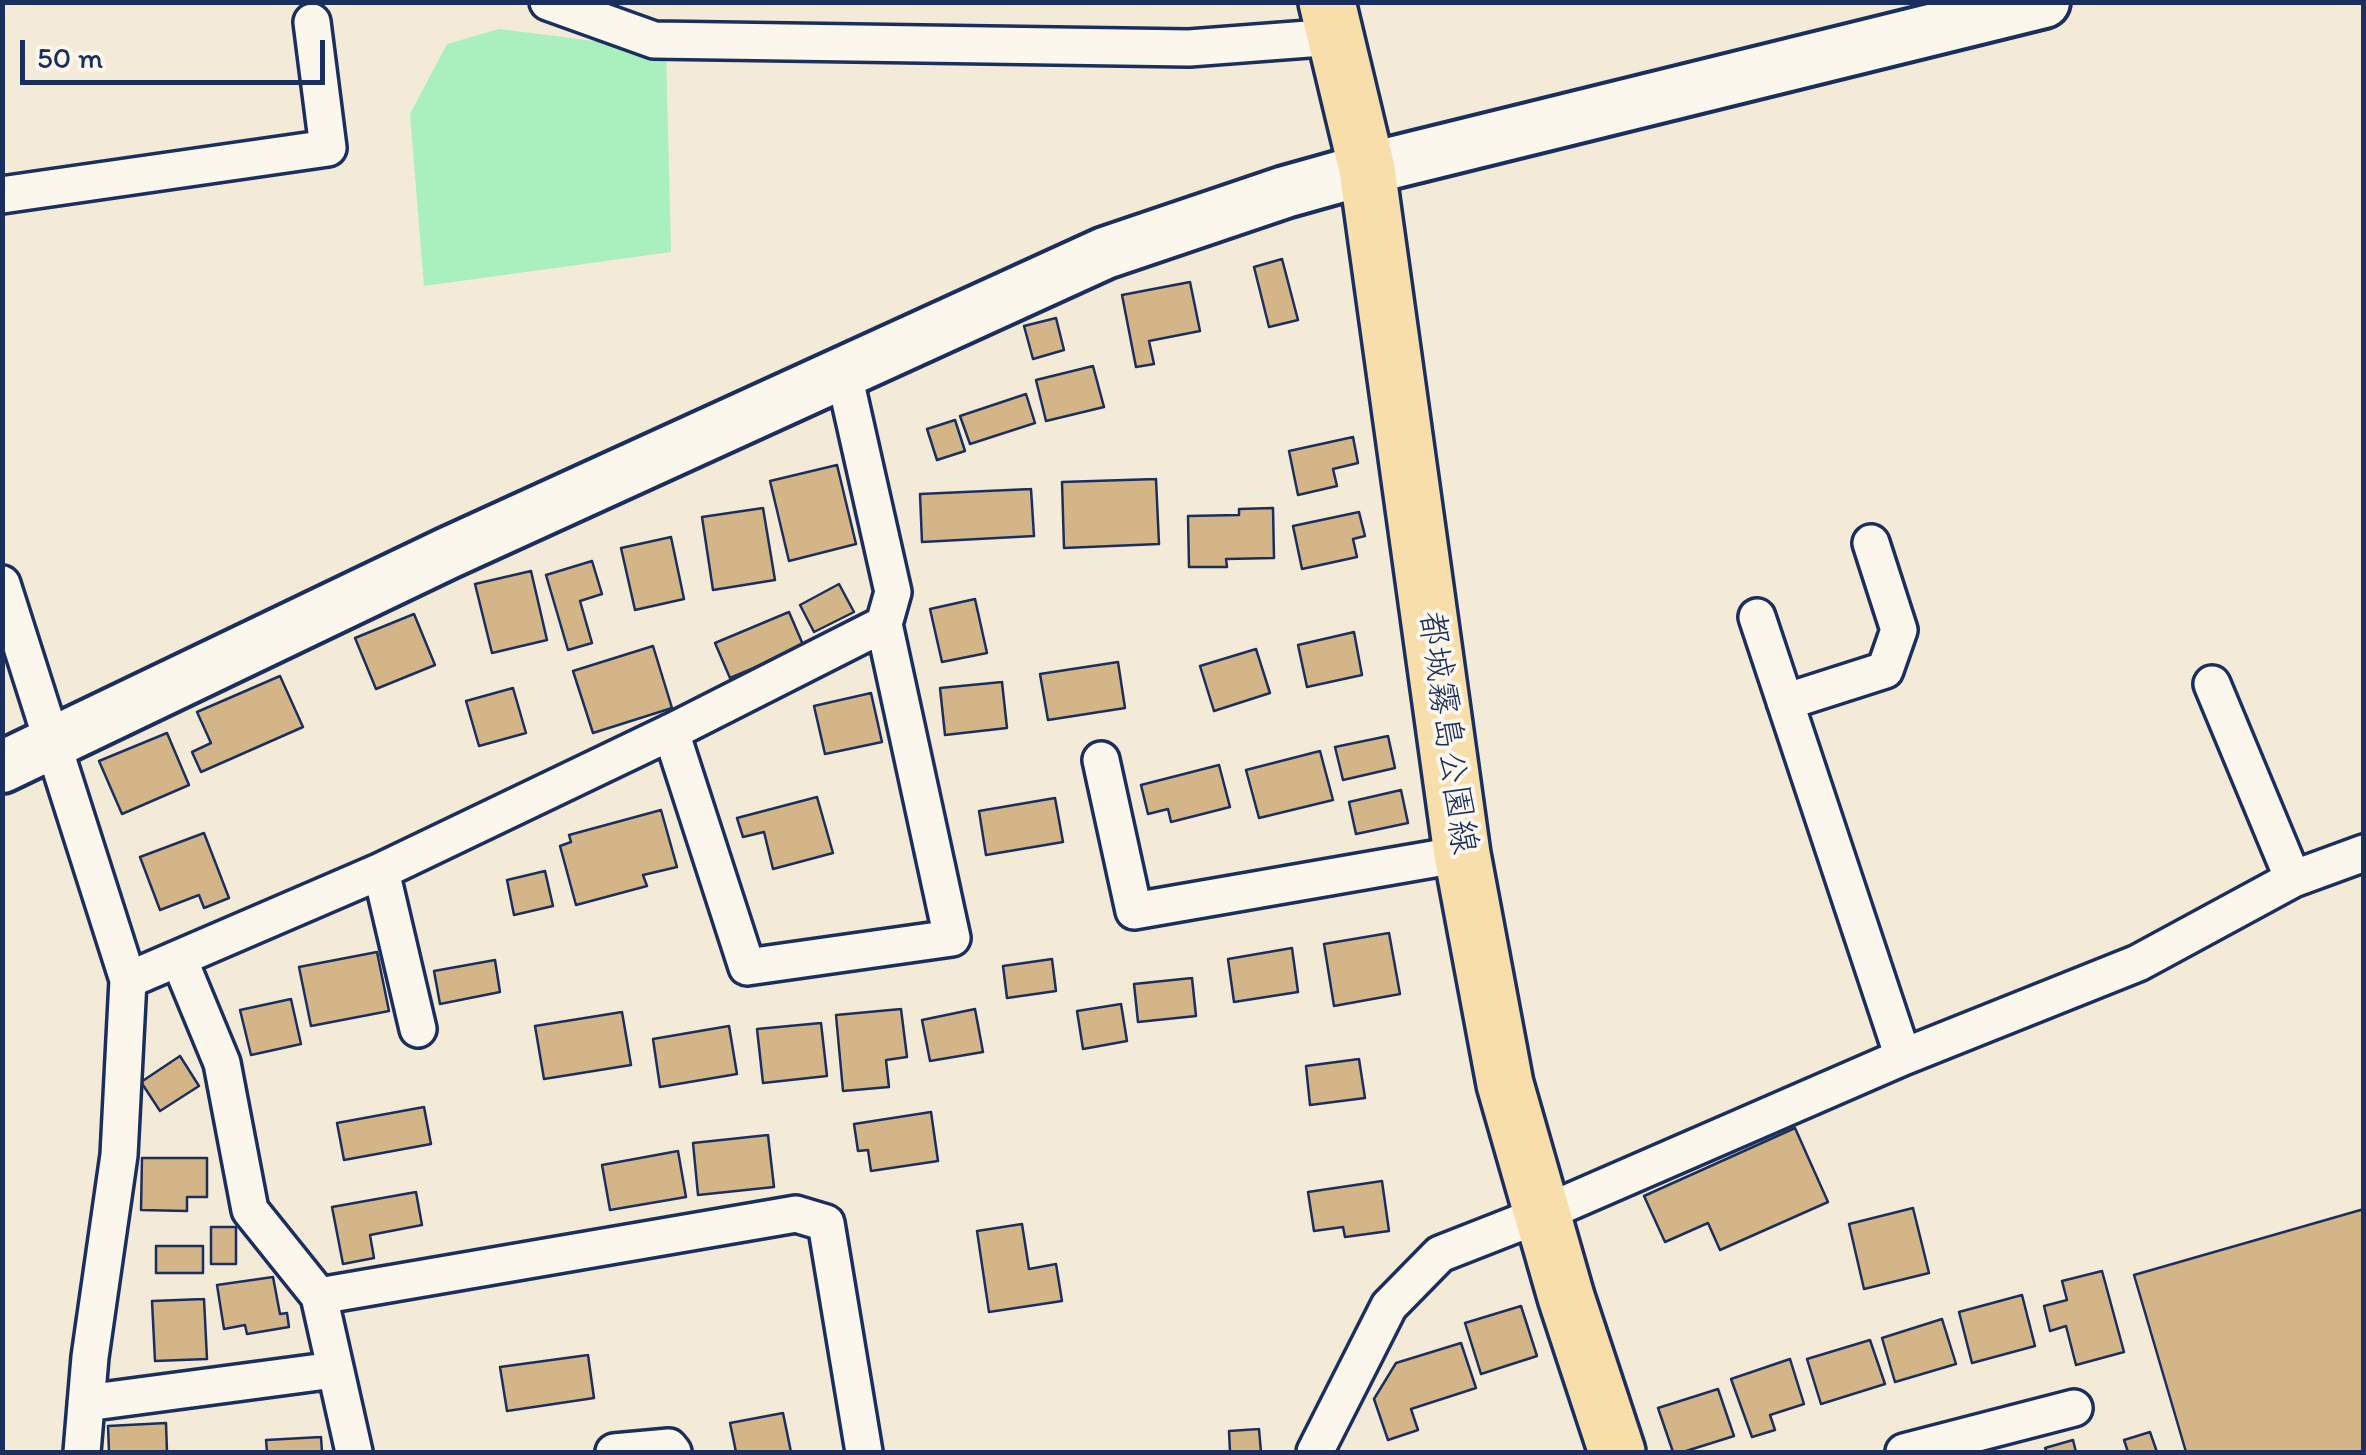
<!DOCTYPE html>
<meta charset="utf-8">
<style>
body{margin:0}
#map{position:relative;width:2366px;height:1455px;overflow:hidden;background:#f3ead8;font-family:Itim,sans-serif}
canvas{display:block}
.frame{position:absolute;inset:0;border:5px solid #1b2f5e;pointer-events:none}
.scale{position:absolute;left:20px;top:40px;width:305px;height:45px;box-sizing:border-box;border:5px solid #1b2f5e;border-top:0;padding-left:12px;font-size:30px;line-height:35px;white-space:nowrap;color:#1b2f5e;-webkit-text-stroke:8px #fbf7ec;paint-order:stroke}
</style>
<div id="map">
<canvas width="2366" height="1455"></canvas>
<div class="frame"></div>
<div class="scale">50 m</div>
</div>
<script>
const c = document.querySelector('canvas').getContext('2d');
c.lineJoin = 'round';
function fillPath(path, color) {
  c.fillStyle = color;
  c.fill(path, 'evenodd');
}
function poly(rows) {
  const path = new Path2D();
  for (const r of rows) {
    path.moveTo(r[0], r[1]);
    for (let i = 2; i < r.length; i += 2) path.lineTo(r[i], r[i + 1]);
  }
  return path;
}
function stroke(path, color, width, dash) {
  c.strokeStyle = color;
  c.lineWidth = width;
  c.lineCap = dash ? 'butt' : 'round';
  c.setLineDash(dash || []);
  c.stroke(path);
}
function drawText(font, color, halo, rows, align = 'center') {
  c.font = font + ' Itim,"Klee One",sans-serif';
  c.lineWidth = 8;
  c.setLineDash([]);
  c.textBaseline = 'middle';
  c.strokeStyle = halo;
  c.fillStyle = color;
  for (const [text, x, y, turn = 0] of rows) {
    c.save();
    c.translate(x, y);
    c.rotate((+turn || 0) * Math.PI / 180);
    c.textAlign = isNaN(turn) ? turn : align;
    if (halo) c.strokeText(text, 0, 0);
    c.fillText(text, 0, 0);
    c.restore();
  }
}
fillPath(poly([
 [499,29,666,50,671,252,424,286,410,114,447,44]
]), '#a9f0be');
const building = poly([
 [1282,259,1298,320,1269,327,1254,267,1282,259],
 [1190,282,1200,331,1149,341,1154,364,1136,367,1122,295,1190,282],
 [1056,318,1064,350,1033,359,1024,326,1056,318],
 [1093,366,1104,407,1046,421,1036,380,1093,366],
 [1026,394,1035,423,970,444,960,416,1026,394],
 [955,420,965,451,937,460,927,429,955,420],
 [1353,437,1358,463,1333,469,1337,486,1298,495,1289,451,1353,437],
 [837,465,856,544,789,561,770,481,837,465],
 [1156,479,1159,544,1064,548,1062,482,1156,479],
 [1031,489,1034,536,922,542,920,494,1031,489],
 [763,508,775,580,713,590,702,517,763,508],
 [1273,508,1274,558,1226,559,1227,567,1189,567,1188,516,1239,515,1239,509,1273,508],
 [1359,512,1365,536,1353,539,1357,557,1302,569,1293,526,1359,512],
 [671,537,684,599,635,610,621,548,671,537],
 [592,561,602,594,580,601,592,643,568,650,546,575,592,561],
 [531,571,547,640,492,653,475,584,531,571],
 [839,584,854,612,814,632,800,605,839,584],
 [975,599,987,653,942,662,930,609,975,599],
 [789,612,804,647,730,678,715,643,789,612],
 [414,614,435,665,376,689,355,638,414,614],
 [1354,632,1362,675,1307,687,1298,645,1354,632],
 [653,646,672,708,593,733,573,671,653,646],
 [1256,649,1270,693,1214,711,1200,666,1256,649],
 [1118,662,1125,708,1048,720,1040,674,1118,662],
 [280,676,303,727,201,772,192,752,211,743,197,712,280,676],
 [1002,682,1007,728,945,735,940,688,1002,682],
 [513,688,526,733,479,746,466,701,513,688],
 [871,693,882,742,825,754,814,706,871,693],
 [167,733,189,785,122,814,99,761,167,733],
 [1388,736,1395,768,1343,780,1335,747,1388,736],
 [1320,751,1333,800,1259,818,1246,770,1320,751],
 [1219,765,1230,807,1171,822,1168,809,1148,814,1141,785,1219,765],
 [1401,790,1408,823,1356,834,1349,802,1401,790],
 [817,797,833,853,773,869,764,832,743,837,737,818,817,797],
 [1055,798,1063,842,986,855,979,811,1055,798],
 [661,810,677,867,643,875,647,886,576,905,560,846,571,842,569,835,661,810],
 [204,833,229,898,204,908,199,895,160,910,140,857,204,833],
 [545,871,553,906,514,915,507,880,545,871],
 [1389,933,1400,994,1334,1006,1324,944,1389,933],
 [1292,948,1298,992,1234,1002,1228,959,1292,948],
 [377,952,389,1011,311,1026,299,967,377,952],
 [1052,959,1056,991,1007,998,1003,966,1052,959],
 [495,960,500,992,440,1004,434,971,495,960],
 [1192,978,1196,1016,1138,1022,1134,984,1192,978],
 [291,999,301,1044,251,1055,240,1010,291,999],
 [1121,1004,1127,1041,1083,1049,1077,1011,1121,1004],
 [901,1009,907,1057,886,1060,889,1087,843,1091,836,1015,901,1009],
 [975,1009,983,1052,930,1061,922,1020,975,1009],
 [622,1012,631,1065,544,1079,535,1026,622,1012],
 [821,1023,827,1076,763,1083,757,1029,821,1023],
 [729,1026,737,1074,660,1087,653,1039,729,1026],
 [180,1056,199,1086,160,1111,141,1082,180,1056],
 [1359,1059,1365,1098,1310,1105,1306,1066,1359,1059],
 [424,1107,431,1144,344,1160,337,1123,424,1107],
 [931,1112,938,1161,871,1171,868,1150,858,1151,854,1124,931,1112],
 [1795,1128,1828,1202,1720,1250,1708,1223,1665,1242,1644,1196,1795,1128],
 [768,1135,774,1187,698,1195,693,1143,768,1135],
 [678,1151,686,1197,610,1210,602,1165,678,1151],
 [142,1158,207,1158,207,1197,187,1197,187,1211,141,1210,142,1158],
 [1382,1181,1389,1231,1345,1237,1343,1227,1314,1231,1308,1192,1382,1181],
 [416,1192,422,1225,370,1235,374,1258,343,1264,332,1207,416,1192],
 [1913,1208,1929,1273,1864,1289,1849,1224,1913,1208],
 [2364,1209,2364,1452,2186,1452,2134,1275,2364,1209],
 [1022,1224,1029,1269,1056,1264,1062,1301,989,1312,977,1231,1022,1224],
 [211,1227,236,1227,236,1264,211,1264,211,1227],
 [156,1246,203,1246,203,1273,156,1273,156,1246],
 [2102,1271,2124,1352,2076,1365,2066,1326,2050,1331,2044,1306,2067,1300,2062,1281,2102,1271],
 [273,1277,280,1314,287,1313,289,1327,247,1334,245,1325,224,1329,217,1285,273,1277],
 [2022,1295,2035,1346,1972,1363,1959,1312,2022,1295],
 [204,1299,207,1359,155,1361,152,1301,204,1299],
 [1521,1306,1537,1356,1481,1374,1465,1323,1521,1306],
 [1942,1319,1956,1364,1895,1382,1882,1338,1942,1319],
 [1870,1340,1885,1384,1821,1404,1807,1359,1870,1340],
 [1461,1343,1476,1388,1411,1409,1418,1430,1388,1440,1374,1399,1396,1363,1461,1343],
 [588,1355,594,1398,507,1411,500,1367,588,1355],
 [1790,1359,1804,1404,1770,1415,1775,1430,1752,1437,1731,1379,1790,1359],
 [1718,1389,1734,1436,1683,1452,1673,1452,1658,1408,1718,1389],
 [783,1413,791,1452,736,1452,730,1423,783,1413],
 [166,1423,167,1452,109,1452,108,1426,166,1423],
 [1259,1429,1261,1452,1230,1452,1229,1431,1259,1429],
 [2150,1432,2157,1452,2128,1452,2124,1440,2150,1432],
 [321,1437,322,1452,267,1452,266,1440,321,1437],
 [2073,1440,2076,1452,2047,1452,2045,1448,2073,1440]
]);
fillPath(building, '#d4b588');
stroke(building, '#1b2f5e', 2.5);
const street = poly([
 [548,2,654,40,1189,48,1335,37],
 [2,195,328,148,312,22],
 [2,584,128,980,119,1155,90,1357,82,1452],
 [1757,617,1903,1057],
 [2212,684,2293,879],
 [1785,702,1885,670,1899,630,1871,543],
 [671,732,747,967,952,938,884,624],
 [1101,760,1134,911,1462,854],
 [381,871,418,1029],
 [179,959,222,1063,250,1210,319,1296,354,1452],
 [128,980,381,871,671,732,884,624,893,592,843,370],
 [319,1296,796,1214,826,1223,864,1452],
 [86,1403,334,1370],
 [614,1452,669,1447,673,1452],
 [1315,1452,1389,1306,1440,1254,1542,1214,1903,1057,2138,963,2293,879,2364,853],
 [1904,1452,2074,1408]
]);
const secondary = poly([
 [2,767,448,553,1105,253,1285,192,1367,169,2044,2]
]);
const primary = poly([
 [1327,2,1367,169,1462,854,1505,1084,1566,1297,1617,1452]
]);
stroke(street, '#1b2f5e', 42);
stroke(secondary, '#1b2f5e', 58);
stroke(primary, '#1b2f5e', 62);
stroke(street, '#fbf7ec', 35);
stroke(secondary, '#fbf7ec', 50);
stroke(primary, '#f8deab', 55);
drawText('35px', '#1b2f5e', '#fbf7ec', [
 ["都城霧島公園線",1446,733,82]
]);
</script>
